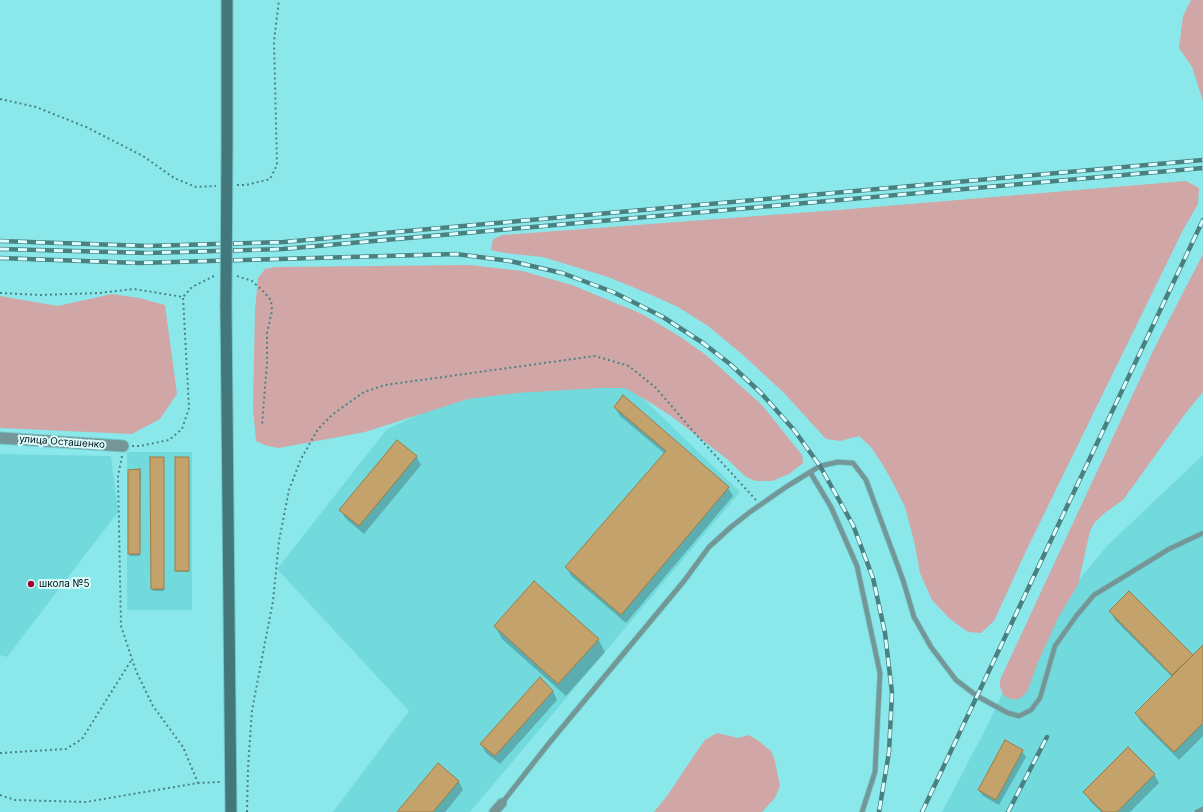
<!DOCTYPE html>
<meta charset="utf-8">
<style>
body{margin:0}
canvas{display:block;background:#8be8ea}
</style>
<canvas width="1203" height="812"></canvas>
<script>
const c = document.querySelector('canvas').getContext('2d');
c.lineJoin = 'round';
function fillPath(path, color) {
  c.fillStyle = color;
  c.fill(path, 'evenodd');
}
function poly(rows) {
  const path = new Path2D();
  for (const r of rows) {
    path.moveTo(r[0], r[1]);
    for (let i = 2; i < r.length; i += 2) path.lineTo(r[i], r[i + 1]);
  }
  return path;
}
function stroke(path, color, width, dash) {
  c.strokeStyle = color;
  c.lineWidth = width;
  c.lineCap = dash ? 'butt' : 'round';
  c.setLineDash(dash || []);
  c.stroke(path);
}
function drawText(font, color, halo, rows, align = 'center') {
  c.font = font + ' Inter,sans-serif';
  c.lineWidth = 4;
  c.setLineDash([]);
  c.textBaseline = 'middle';
  c.strokeStyle = halo;
  c.fillStyle = color;
  for (const [text, x, y, turn = 0] of rows) {
    c.save();
    c.translate(x, y);
    c.rotate((+turn || 0) * Math.PI / 180);
    c.textAlign = isNaN(turn) ? turn : align;
    if (halo) c.strokeText(text, 0, 0);
    c.fillText(text, 0, 0);
    c.restore();
  }
}
fillPath(poly([
 [629,385,740,492,470,812,333,812,409,711,277,569,387,429,480,387],
 [127,452,192,452,192,610,127,610],
 [0,454,111,456,118,512,7,657,0,655],
 [1203,455,1203,807,1195,812,942,812,985,730,1028,640,1108,545]
]), '#72d9dc');
fillPath(poly([
 [1191,0,1203,0,1203,101,1192,67,1179,48,1183,16],
 [1186,181,1199,188,1198,204,1183,230,1026,551,994,621,981,633,968,632,950,619,932,600,920,573,914,541,905,507,892,481,881,462,871,447,859,436,840,441,826,439,784,393,743,355,708,326,678,307,647,293,608,277,543,257,504,253,491,250,493,239,503,235,838,210],
 [1203,254,1203,392,1185,414,1123,500,1106,512,1095,522,1090,531,1078,585,1059,616,1038,662,1028,690,1022,697,1015,700,1008,698,1003,695,1000,686,1000,680,1153,351],
 [470,265,522,271,572,285,642,314,679,336,706,355,762,405,802,455,803,463,789,474,772,481,756,481,746,477,727,459,671,416,646,400,625,388,599,388,517,393,468,399,365,432,279,448,267,446,256,441,253,407,255,310,258,278,265,269,275,267],
 [112,294,139,298,165,305,177,394,160,419,132,434,0,428,0,296,58,306],
 [717,733,738,738,748,735,756,739,771,751,775,761,780,786,775,798,762,812,654,812,667,796,697,751,705,740]
]), '#d1a6a7');
fillPath(poly([
 [615,407,728,488,733,496,626,623,571,576,567,567,665,454,620,416],
 [416,456,421,465,364,534,345,518,341,510],
 [151,458,163,458,164,460,164,591,153,591,152,589],
 [188,458,189,572,177,572,176,571],
 [129,470,140,470,141,472,140,556,130,556,129,554],
 [1129,592,1193,656,1203,646,1203,736,1179,760,1141,722,1136,713,1172,677,1115,620,1110,611],
 [495,626,598,639,605,652,566,696,502,639],
 [553,691,557,700,500,764,486,753,481,744],
 [1022,751,1026,757,999,805,983,796,979,790],
 [439,765,459,782,463,790,445,812,398,812],
 [1154,774,1159,783,1130,812,1101,812,1090,801,1085,793]
]), '#0003');
const building = poly([
 [623,395,729,487,621,615,565,567,666,451,614,407,623,395],
 [397,440,417,456,359,526,339,510,397,440],
 [150,457,164,457,164,589,151,589,150,457],
 [175,457,189,457,189,571,175,571,175,457],
 [140,469,140,554,128,554,128,470,140,469],
 [534,581,599,639,558,684,494,626,534,581],
 [1129,591,1193,655,1172,675,1109,611,1129,591],
 [1203,645,1203,723,1174,752,1135,713,1203,645],
 [540,677,553,691,495,756,480,744,540,677],
 [1005,740,1023,750,996,800,978,790,1005,740],
 [1128,747,1155,774,1117,812,1103,812,1083,792,1128,747],
 [438,763,459,781,433,812,397,812,438,763]
]);
fillPath(building, '#c4a26b');
stroke(building, '#a07c42', 1);
const service = poly([
 [810,472,831,507,857,566,880,673,875,772,862,812],
 [502,803,550,742,684,581,709,547,731,527,750,512,786,487,820,466,838,462,853,463,866,480,903,580,914,617,931,647,956,680,977,696,1008,713,1019,716,1031,710,1040,698,1055,646,1077,615,1094,595,1169,549,1203,533],
 [1197,812,1203,809]
]);
const minor = poly([
 [494,812,502,803]
]);
const tertiary = poly([
 [0,438,123,446]
]);
const secondary = poly([
 [227,144,227,0],
 [226,306,231,812]
]);
stroke(service, '#75c5c7', 6);
stroke(minor, '#75c5c7', 11);
stroke(tertiary, '#75c5c7', 13);
stroke(secondary, '#75c5c7', 13);
stroke(poly([
 [0,99,36,107,86,127,143,156,174,178,196,187,216,186],
 [237,185,246,185,270,179,277,165,274,41,279,0],
 [237,276,252,281,262,290,271,300,272,311,267,333,267,363,262,425],
 [0,293,41,295,99,293,134,289,183,297,192,287,216,275],
 [132,446,140,446,169,440,182,429,189,408,183,297],
 [122,456,118,476,121,626,136,671,153,706,183,747,198,783],
 [0,753,66,749,82,739,132,659],
 [0,795,15,800,86,802,198,783,220,782],
 [247,812,248,768,252,710,273,601,279,541,289,490,301,459,318,429,333,414,364,392,385,385,595,356,629,366,656,388,692,430,756,500]
]), '#4a8385', 2, [2, 3]);
stroke(service, '#759697', 4.5);
stroke(minor, '#759697', 9);
stroke(tertiary, '#759697', 11);
stroke(secondary, '#437779', 11);
const rail = poly([
 [0,241,148,246,284,242,1203,160],
 [0,249,148,253,283,249,1203,168],
 [0,258,138,263,456,254,510,261,562,273,613,292,663,317,703,343,730,364,761,393,794,430,820,466,853,525,873,578,885,633,892,693,889,752,879,812],
 [922,812,1203,220],
 [1008,812,1047,737]
]);
stroke(rail, '#498182', 4.5);
stroke(rail, '#dcfeff', 3, [9]);
const secondaryBridge = poly([
 [226,306,227,144]
]);
stroke(secondaryBridge, '#75c5c7', 13, []);
stroke(secondaryBridge, '#437779', 11);
for (const [x, y, r, color] of [
 [31,584,4,"#a2032d"]
]) {
  const dot = new Path2D();
  dot.arc(x, y, r, 0, 2 * Math.PI);
  c.fillStyle = color;
  c.fill(dot);
  stroke(dot, '#dcfeff', 1.5);
}
drawText('10px', '#000f10', '#dcfeff', [
 ["улица Осташенко",62,442,4]
]);
drawText('10px', '#000f10', '#dcfeff', [
 ["школа №5",39,584]
], 'left');
</script>
